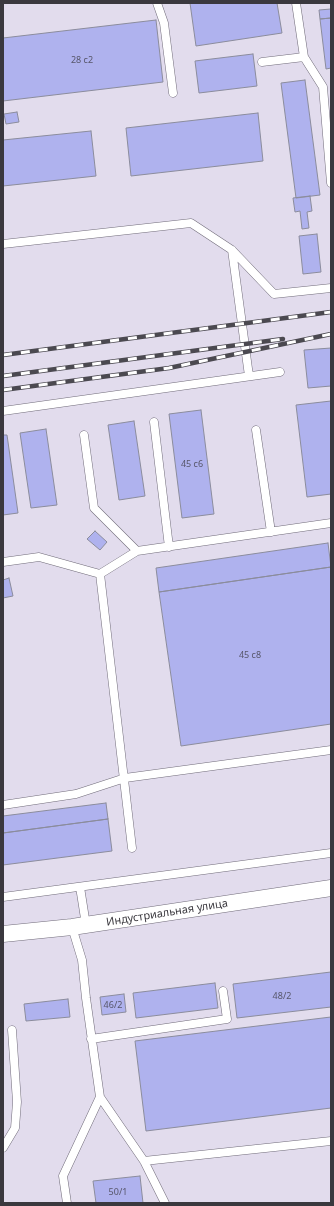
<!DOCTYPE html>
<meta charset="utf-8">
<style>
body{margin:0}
#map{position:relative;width:334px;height:1206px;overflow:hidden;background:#e2dced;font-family:"Noto Sans",sans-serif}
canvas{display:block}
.frame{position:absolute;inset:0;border:4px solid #3a383e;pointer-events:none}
</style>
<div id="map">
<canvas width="334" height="1206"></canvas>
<div class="frame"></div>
</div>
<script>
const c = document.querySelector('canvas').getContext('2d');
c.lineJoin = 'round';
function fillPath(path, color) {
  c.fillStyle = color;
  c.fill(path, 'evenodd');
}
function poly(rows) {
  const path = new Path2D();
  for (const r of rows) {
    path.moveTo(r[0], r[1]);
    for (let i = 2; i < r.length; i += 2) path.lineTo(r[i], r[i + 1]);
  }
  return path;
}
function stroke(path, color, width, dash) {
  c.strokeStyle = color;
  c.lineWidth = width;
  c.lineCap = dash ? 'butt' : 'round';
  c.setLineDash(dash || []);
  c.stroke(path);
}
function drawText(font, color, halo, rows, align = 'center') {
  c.font = font + ' "Noto Sans",sans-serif';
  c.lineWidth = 3;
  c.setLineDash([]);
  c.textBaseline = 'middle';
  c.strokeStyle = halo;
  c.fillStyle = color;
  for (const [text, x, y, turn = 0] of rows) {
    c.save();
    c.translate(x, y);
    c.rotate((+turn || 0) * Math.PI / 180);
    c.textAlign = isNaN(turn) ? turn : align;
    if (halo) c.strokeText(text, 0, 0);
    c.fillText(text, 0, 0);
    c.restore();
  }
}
const building = poly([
 [190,3,277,3,282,33,196,46,190,3],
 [331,9,331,18,320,19,319,10,331,9],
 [331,18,331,68,326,69,320,19,331,18],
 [156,20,163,82,3,101,3,38,156,20],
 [253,54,257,86,199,93,195,61,253,54],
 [305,80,320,195,296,198,281,83,305,80],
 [17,112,19,122,6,124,4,114,17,112],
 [258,113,263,161,131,176,126,128,258,113],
 [91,131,96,176,3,186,3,140,91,131],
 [310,196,312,211,307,212,309,228,302,229,300,211,295,212,293,198,310,196],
 [317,234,321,272,303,274,299,236,317,234],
 [331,348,331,386,308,388,304,350,331,348],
 [331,401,331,494,307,497,296,405,331,401],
 [201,410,214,514,182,518,169,414,201,410],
 [134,421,145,496,119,500,108,425,134,421],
 [46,429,57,505,31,508,20,433,46,429],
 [3,435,7,435,18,513,3,515,3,435],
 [95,531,107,542,100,550,87,539,95,531],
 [328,543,331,567,159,592,156,568,328,543],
 [331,567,331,724,181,746,159,592,331,567],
 [9,578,13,596,3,598,3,580,9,578],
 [106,803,108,819,3,833,3,816,106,803],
 [108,819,112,851,3,865,3,833,108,819],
 [331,972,331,1007,237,1018,233,984,331,972],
 [215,983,218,1008,136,1018,133,993,215,983],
 [124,994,126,1012,102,1015,100,997,124,994],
 [68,999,70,1017,26,1021,24,1004,68,999],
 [331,1017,331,1108,146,1131,135,1041,331,1017],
 [140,1176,143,1203,96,1203,93,1181,140,1176]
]);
fillPath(building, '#afb2ee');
stroke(building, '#8b8c9c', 1);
const lane = poly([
 [157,3,164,23,173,93],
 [296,3,304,57,323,87,331,183],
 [262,62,304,57],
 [3,244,191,223,232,250,274,294,331,288],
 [232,250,249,376],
 [3,411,280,372],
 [154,422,169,547],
 [256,430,271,532],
 [84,435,94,508,137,551],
 [3,562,39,557,100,574,132,848],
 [100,574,137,551,331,523],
 [3,805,76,794,125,778,331,750],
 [80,887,86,925],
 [3,897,331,853],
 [72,927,82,960,86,998,100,1097,144,1161,165,1203],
 [91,1039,227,1019,223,991],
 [3,1148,15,1128,17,1102,12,1030],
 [144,1161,331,1141],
 [67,1203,63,1176,100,1097]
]);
const street = poly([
 [3,934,72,927,331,888]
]);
stroke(lane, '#716c7a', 9);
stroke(street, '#716c7a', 17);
stroke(lane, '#fff', 8);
stroke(street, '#fff', 16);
const rail = poly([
 [3,355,331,312],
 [3,376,283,339],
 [3,390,169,368,331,334]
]);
stroke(rail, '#4b4950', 4.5);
stroke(rail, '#fff', 3, [9]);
drawText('9px', '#57566a', null, [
 ["28 с2",82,60],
 ["45 с6",192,464],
 ["45 с8",250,655],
 ["48/2",282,996],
 ["46/2",113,1005],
 ["50/1",118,1192]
]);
drawText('11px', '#3a383e', '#fff', [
 ["Индустриальная улица",167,913,-9]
]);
</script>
